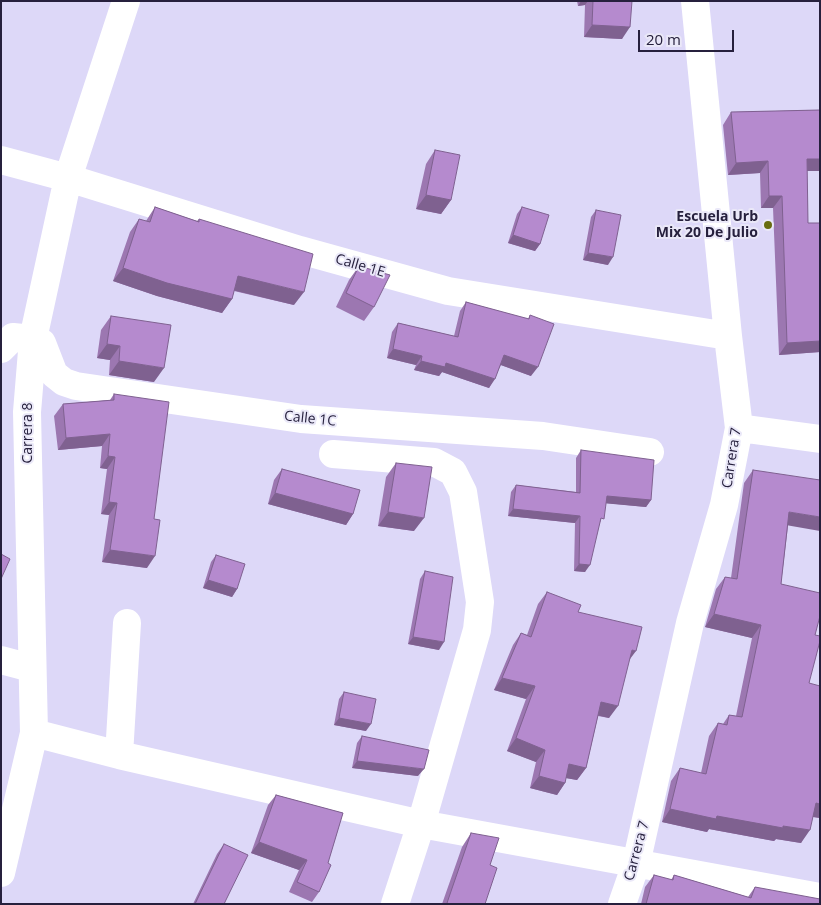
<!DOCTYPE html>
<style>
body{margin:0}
#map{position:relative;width:821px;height:905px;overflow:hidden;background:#ddd8f8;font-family:"Open Sans",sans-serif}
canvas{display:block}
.frame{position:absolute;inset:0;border:2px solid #26203d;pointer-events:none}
.scale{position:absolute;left:638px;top:30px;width:96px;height:22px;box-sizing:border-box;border:2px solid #26203d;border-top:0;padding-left:6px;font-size:15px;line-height:18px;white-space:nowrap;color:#26203d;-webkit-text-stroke:4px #eae8f8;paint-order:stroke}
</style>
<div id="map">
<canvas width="821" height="905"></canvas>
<div class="frame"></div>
<div class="scale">20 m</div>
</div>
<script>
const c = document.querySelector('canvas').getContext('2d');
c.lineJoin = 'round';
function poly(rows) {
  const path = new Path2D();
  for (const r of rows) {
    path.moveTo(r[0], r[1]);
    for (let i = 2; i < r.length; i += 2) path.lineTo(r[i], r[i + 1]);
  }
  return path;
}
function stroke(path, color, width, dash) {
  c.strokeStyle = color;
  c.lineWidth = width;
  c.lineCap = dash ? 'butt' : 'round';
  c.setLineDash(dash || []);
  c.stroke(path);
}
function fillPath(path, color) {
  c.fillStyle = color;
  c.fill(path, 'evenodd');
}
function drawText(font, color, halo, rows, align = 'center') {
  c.font = font + ' "Open Sans",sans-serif';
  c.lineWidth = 4;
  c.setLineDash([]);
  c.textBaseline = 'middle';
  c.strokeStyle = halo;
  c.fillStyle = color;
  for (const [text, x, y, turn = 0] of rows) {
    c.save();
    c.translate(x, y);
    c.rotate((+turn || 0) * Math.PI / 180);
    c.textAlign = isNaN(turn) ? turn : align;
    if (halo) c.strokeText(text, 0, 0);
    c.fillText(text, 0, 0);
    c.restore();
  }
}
stroke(poly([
 [1,160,68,178,300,250,448,291,728,336],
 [1,349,13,337,33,339,42,343,54,374,64,382,76,386,301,419,543,436,650,452],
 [739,428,820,439],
 [333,454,434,462,453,472,463,492,480,602,477,630,421,824,395,904],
 [1,660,31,668],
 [34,733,119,755,421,824,820,897],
 [119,755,127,623],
 [1,873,34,733,27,412,33,339,68,178,126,1],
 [622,904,636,864,690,623,724,505,739,428,728,336,695,1]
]), '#fff', 28);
fillPath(poly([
 [577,1,632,1,622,39,584,37,585,5,578,6],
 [820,110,820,171,807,171,808,223,820,223,820,352,779,355,773,208,761,208,760,173,728,175,723,125,731,112],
 [435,150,451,200,441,214,416,209,426,164],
 [155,207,197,221,199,219,294,305,234,291,232,299,222,313,157,296,113,281,130,232,139,219,146,221],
 [522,207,540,244,535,251,508,243,517,214],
 [596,210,608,265,583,260,591,217],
 [359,266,374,307,364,321,336,307,349,280],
 [466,302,528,319,530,315,531,376,501,365,489,388,442,372,439,376,414,370,416,365,387,358,392,332,398,323,454,336,460,311],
 [111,316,154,382,109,375,110,360,97,358,101,330],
 [114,394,147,568,102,562,109,515,101,514,107,469,100,468,102,446,58,450,54,416,63,404,110,400],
 [581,450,651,500,646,507,606,503,585,572,574,571,575,523,508,516,511,492,516,485,576,492,576,458],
 [396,463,414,531,378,526,386,477],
 [282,469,353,514,346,525,268,504,274,480],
 [753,470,788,526,781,584,815,635,809,683,820,818,813,817,801,843,776,839,774,841,709,829,707,832,662,822,671,781,680,768,701,773,709,736,718,723,723,724,729,715,736,716,752,638,705,627,716,589,725,577,731,578,744,483],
 [216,555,237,589,232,597,203,588,211,562],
 [425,571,439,650,408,644,420,579],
 [547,592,578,612,629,660,609,718,598,716,586,768,577,780,566,778,565,783,557,795,530,788,536,762,507,751,526,699,494,690,513,645,521,633,527,635,538,604],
 [344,692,366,731,334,725,339,699],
 [362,736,418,776,352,768,357,743],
 [276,795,343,813,319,892,312,902,289,892,299,870,251,853,268,805],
 [471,833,490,865,485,904,442,904,462,847],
 [224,844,224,904,193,904,217,854],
 [654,875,671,880,674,875,748,897,755,887,820,904,641,904,645,887]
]), '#9c77b1');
fillPath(poly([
 [581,1,588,1,585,5,578,6],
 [592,25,630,27,622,39,584,37],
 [807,159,820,159,820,171,799,171],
 [768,161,760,173,728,175,736,163],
 [426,195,451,200,441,214,416,209],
 [769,196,782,196,773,208,761,208],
 [513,235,540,244,535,251,508,243],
 [588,253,613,257,608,265,583,260],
 [123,268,232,299,222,313,157,296,113,281],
 [238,276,304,292,294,305,228,289],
 [820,341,820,352,779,355,787,343],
 [107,344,120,346,110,360,97,358],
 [393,349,422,356,416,365,387,358],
 [504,355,538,367,531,376,498,364],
 [119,361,164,368,154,382,109,375],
 [421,361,446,363,495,379,489,388,442,372,439,376,414,370],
 [110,434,102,446,58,450,66,438],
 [108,456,115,457,107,469,100,468],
 [275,493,353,514,346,525,268,504],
 [607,496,651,500,646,507,602,503],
 [109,502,117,503,109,515,101,514],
 [513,509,580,516,575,523,508,516],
 [388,512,424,518,414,531,378,526],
 [789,512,820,517,820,531,780,524],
 [110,550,155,556,147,568,102,562],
 [579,564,590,565,585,572,574,571],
 [208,580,237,589,232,597,203,588],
 [714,614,761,625,752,638,705,627],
 [413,637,444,642,439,650,408,644],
 [632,650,636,651,627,663],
 [502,678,535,686,526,699,494,690],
 [601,702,618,706,609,718,592,714],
 [339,718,371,724,366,731,334,725],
 [516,738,545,750,536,762,507,751],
 [357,761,424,769,418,776,352,768],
 [569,764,586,768,577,780,560,777],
 [539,776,565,783,557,795,530,788],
 [816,803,820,804,820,818,807,816],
 [670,809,717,816,783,826,810,830,801,843,776,839,774,841,709,829,707,832,662,822],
 [259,842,307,860,299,870,251,853]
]), '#7f6190');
const building = poly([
 [593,1,632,1,630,27,592,25,593,1],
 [820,110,820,159,807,159,808,223,820,223,820,341,787,343,782,196,769,196,768,161,736,163,731,112,820,110],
 [435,150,460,155,451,200,426,195,435,150],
 [155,207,199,222,199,219,313,254,304,292,238,276,232,299,167,283,123,268,139,219,150,222,155,207],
 [522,207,549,215,540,244,513,235,522,207],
 [596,210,621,215,613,257,588,253,596,210],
 [359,266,390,275,374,307,346,293,359,266],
 [466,302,529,319,530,315,554,324,538,367,504,355,495,379,446,363,445,367,421,361,422,356,393,349,398,323,458,337,466,302],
 [111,316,171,325,164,368,119,361,120,346,107,344,111,316],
 [114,394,169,402,154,519,160,520,155,556,110,550,117,503,109,502,115,457,108,456,110,434,66,438,63,404,114,400,114,394],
 [581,450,654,460,651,500,607,496,604,519,601,518,590,565,579,564,580,516,513,509,516,485,580,493,581,450],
 [396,463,432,467,424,518,388,512,396,463],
 [282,469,360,490,353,514,275,493,282,469],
 [753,470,820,480,820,517,789,512,781,584,820,593,820,616,815,635,820,636,820,641,809,683,820,686,820,804,816,803,810,830,783,826,783,828,717,816,716,819,670,809,680,768,706,774,718,723,727,725,729,715,742,717,761,625,714,614,725,577,737,579,753,470],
 [1,554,10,559,1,579,1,554],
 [216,555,245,564,237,589,208,580,216,555],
 [425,571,453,577,444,642,413,637,425,571],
 [547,592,581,605,578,612,642,627,636,651,632,650,618,706,601,702,586,768,569,764,565,783,539,776,545,750,516,738,535,686,502,678,521,633,531,637,547,592],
 [344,692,376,699,371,724,339,718,344,692],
 [362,736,429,750,424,769,357,761,362,736],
 [276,795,343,813,328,863,331,865,319,892,297,882,307,860,259,842,276,795],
 [471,833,499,838,490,865,497,868,485,904,449,904,447,903,471,833],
 [224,844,248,855,224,904,195,904,224,844],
 [654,875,673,880,674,875,751,898,755,887,820,899,820,904,646,904,654,875]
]);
fillPath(building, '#b58ace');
stroke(building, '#7f6190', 1);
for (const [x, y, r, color] of [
 [768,225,5,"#686c10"]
]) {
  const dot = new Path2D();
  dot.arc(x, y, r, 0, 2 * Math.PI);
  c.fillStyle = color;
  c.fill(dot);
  stroke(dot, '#eae8f8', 2);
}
drawText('bold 14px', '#26203d', '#eae8f8', [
 ["Escuela Urb",758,217],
 ["Mix 20 De Julio",758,233]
], 'right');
drawText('14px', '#26203d', '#eae8f8', [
 ["Calle 1E",360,266,16],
 ["Calle 1C",310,419,6],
 ["Carrera 8",28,433,-90],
 ["Carrera 7",732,458,-81],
 ["Carrera 7",637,851,-75]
]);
</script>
